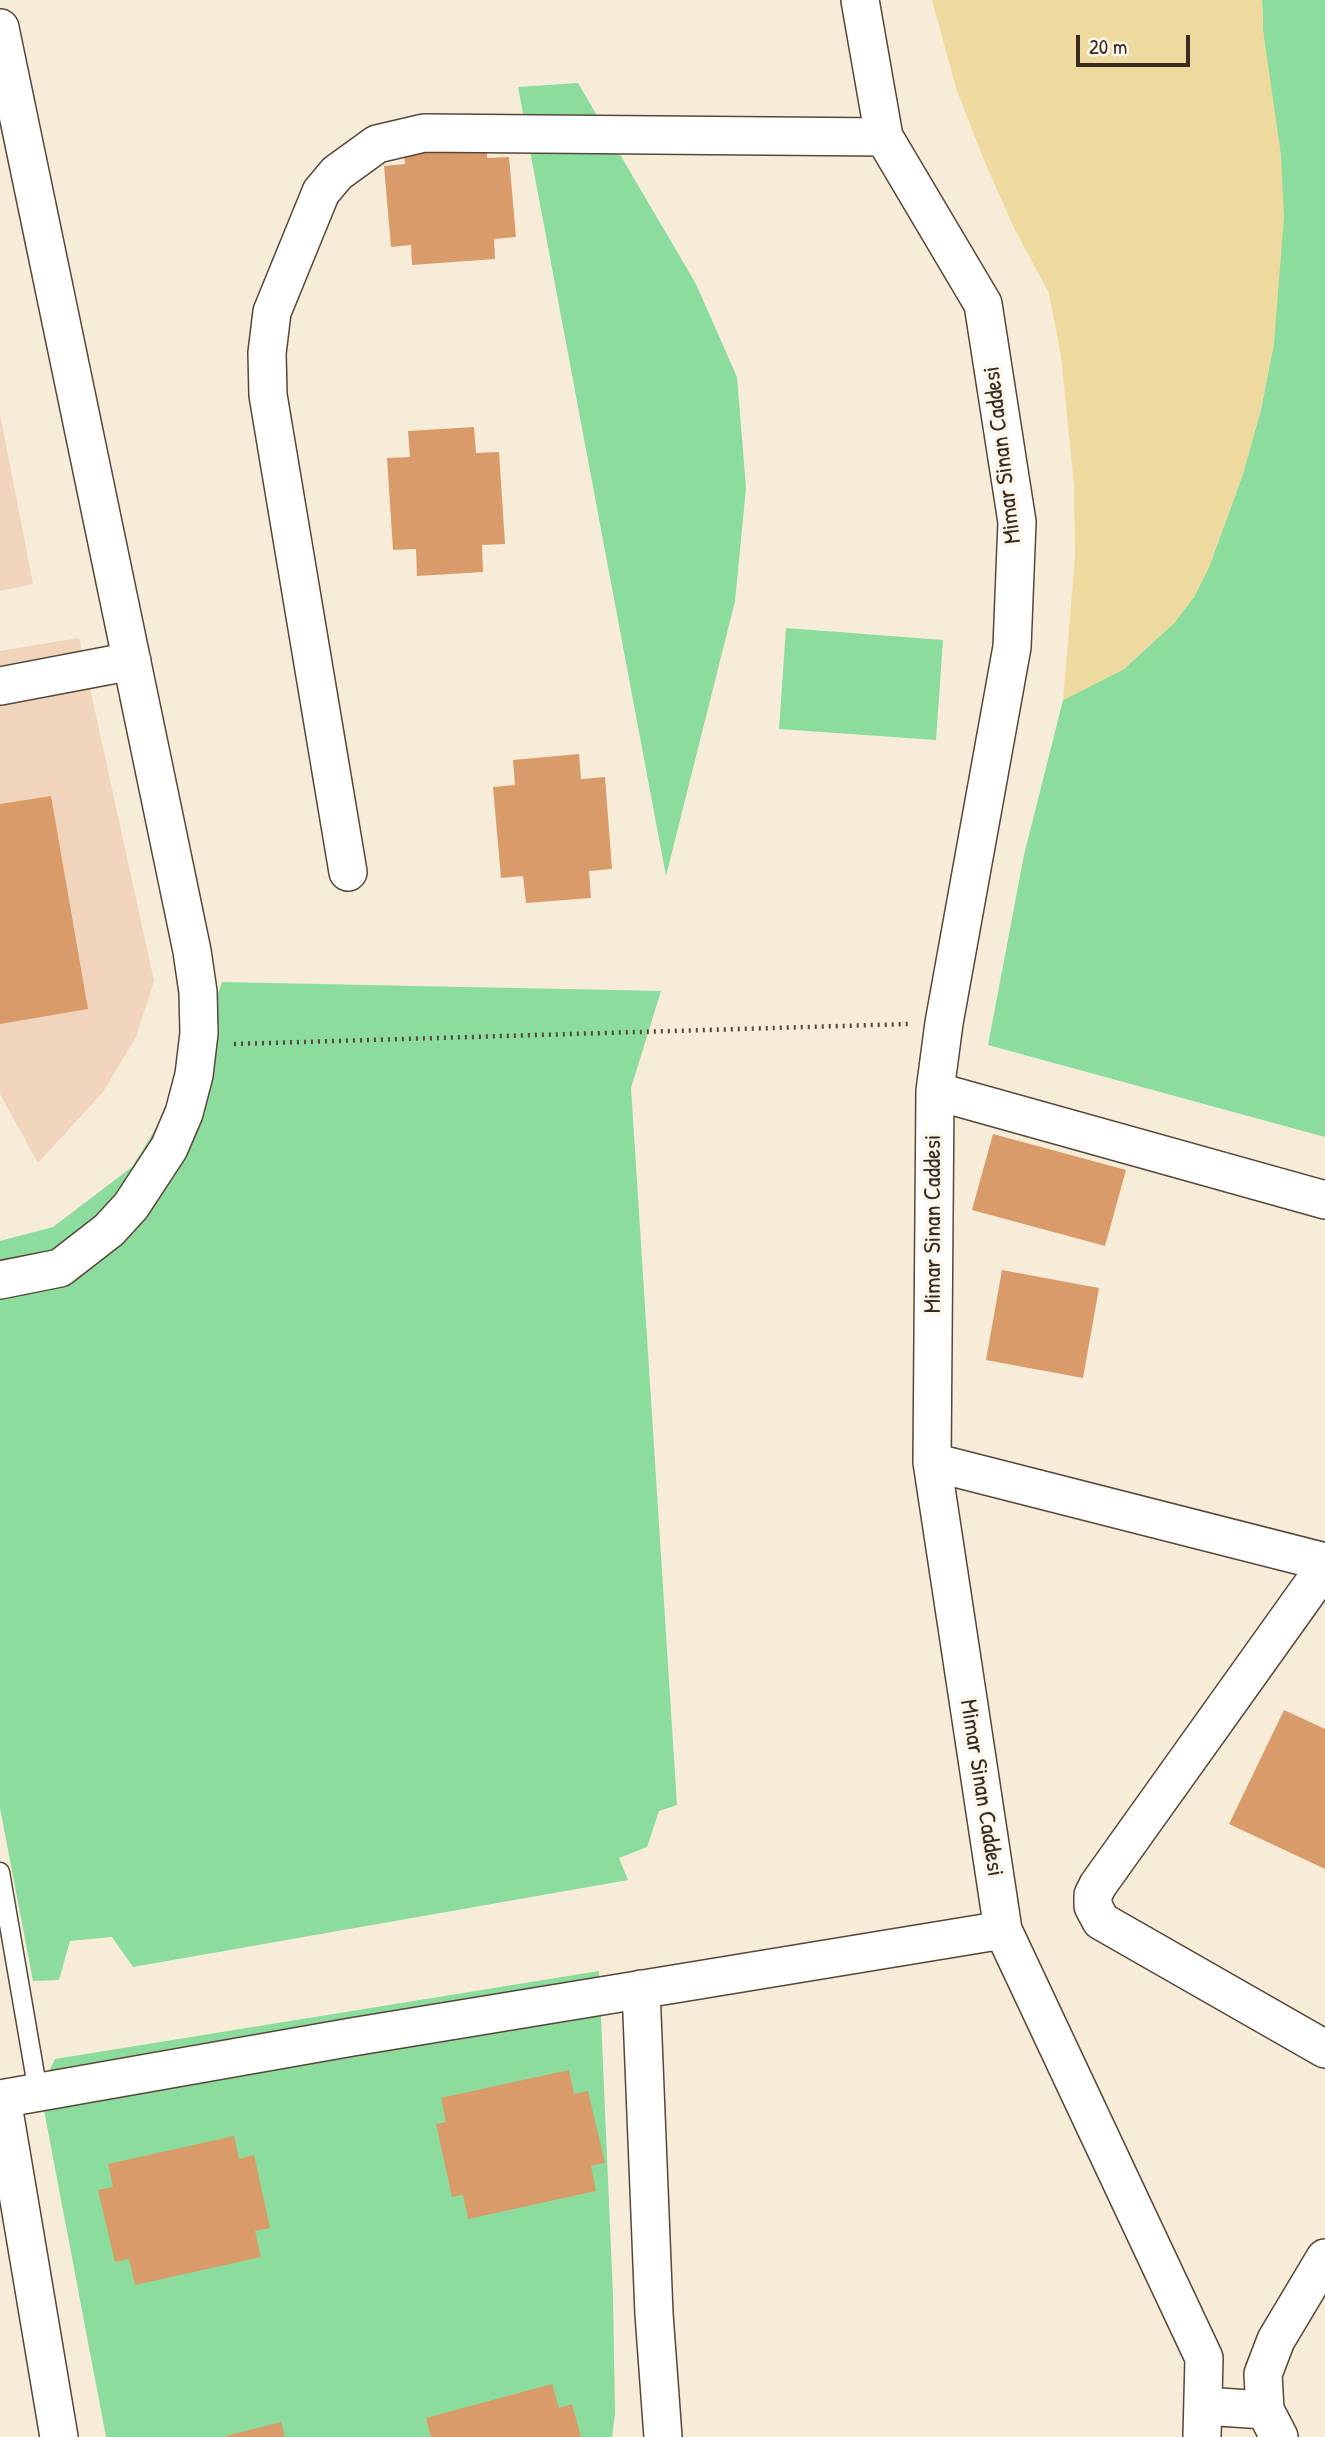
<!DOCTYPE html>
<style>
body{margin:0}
#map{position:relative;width:1325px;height:2437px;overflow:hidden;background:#f6ecd7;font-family:"Patrick Hand",sans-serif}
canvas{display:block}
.scale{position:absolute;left:1076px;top:35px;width:114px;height:32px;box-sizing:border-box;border:4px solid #3b2a1e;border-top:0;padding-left:9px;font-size:21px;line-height:24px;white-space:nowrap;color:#3b2a1e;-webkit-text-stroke:5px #fbf7ec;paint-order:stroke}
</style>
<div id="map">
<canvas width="1325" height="2437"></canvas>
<div class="scale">20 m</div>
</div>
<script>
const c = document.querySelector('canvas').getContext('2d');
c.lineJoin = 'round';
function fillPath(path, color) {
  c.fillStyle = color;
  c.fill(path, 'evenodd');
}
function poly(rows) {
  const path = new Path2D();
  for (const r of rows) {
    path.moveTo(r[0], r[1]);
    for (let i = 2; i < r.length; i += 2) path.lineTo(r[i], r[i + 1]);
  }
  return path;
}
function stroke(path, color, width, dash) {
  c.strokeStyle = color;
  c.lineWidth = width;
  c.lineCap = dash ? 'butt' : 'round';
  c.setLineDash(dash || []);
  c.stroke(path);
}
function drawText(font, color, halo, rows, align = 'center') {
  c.font = font + ' "Patrick Hand",sans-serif';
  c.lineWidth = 7;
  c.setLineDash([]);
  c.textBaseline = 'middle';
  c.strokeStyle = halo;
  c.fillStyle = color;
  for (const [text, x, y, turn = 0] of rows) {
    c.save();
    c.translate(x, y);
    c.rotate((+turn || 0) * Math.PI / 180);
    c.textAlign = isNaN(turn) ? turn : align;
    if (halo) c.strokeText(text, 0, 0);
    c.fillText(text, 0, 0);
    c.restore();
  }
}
fillPath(poly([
 [0,414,33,584,0,591],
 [79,638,154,981,136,1037,103,1092,38,1163,0,1094,0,651]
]), '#f0d5bc');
fillPath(poly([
 [1262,0,1325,0,1325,1137,988,1045,1024,855,1063,700,1124,669,1174,623,1194,597,1209,567,1243,474,1261,409,1274,343],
 [578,83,696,284,737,377,746,488,735,601,666,876,518,87],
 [786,628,943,640,936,740,779,729],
 [222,982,661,991,631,1088,677,1805,659,1811,647,1847,619,1858,628,1880,133,1967,112,1937,70,1941,59,1980,33,1981,0,1808,0,1241,53,1227,132,1167,190,1073],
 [599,1971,613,2296,615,2414,612,2437,106,2437,40,2089,55,2059]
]), '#8cdd9d');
fillPath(poly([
 [932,0,1262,0,1263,30,1281,155,1284,217,1274,343,1261,409,1243,474,1209,567,1194,597,1174,623,1124,669,1063,700,1075,557,1074,485,1061,356,1049,293,1014,228,984,160,957,91]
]), '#eeda9e');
fillPath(poly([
 [486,138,487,158,509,157,516,237,494,239,495,259,412,265,411,245,391,247,384,166,405,164,403,145],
 [474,427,476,453,499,452,505,544,482,545,483,572,417,576,416,549,393,550,387,458,410,457,408,431],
 [579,754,581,779,605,777,612,869,589,871,591,898,526,903,523,876,501,878,493,787,515,785,513,760],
 [51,796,88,1009,0,1024,0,804],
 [993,1134,1126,1170,1105,1246,972,1210],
 [1002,1270,1099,1288,1083,1378,986,1360],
 [1284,1710,1325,1729,1325,1869,1229,1824],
 [569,2070,574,2094,588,2091,605,2163,591,2166,596,2191,468,2219,463,2195,452,2197,436,2124,446,2122,441,2098],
 [234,2136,239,2159,254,2155,270,2228,255,2231,261,2257,135,2285,129,2259,115,2262,98,2190,113,2187,108,2164],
 [552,2384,559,2408,572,2404,581,2437,431,2437,426,2418],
 [281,2422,285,2437,226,2437,226,2436]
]), '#da9b6a');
const service = poly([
 [0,1872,38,2092]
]);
const minor = poly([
 [860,0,884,137,983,304,1017,522,1012,647,944,1023,935,1091,932,1462,1003,1930,1204,2358,1202,2437],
 [0,28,192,951,198,992,199,1033,194,1075,184,1113,169,1148,131,1206,109,1230,60,1268,0,1280],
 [0,686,132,661],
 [348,872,268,395,267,353,272,312,321,192,337,173,377,144,424,133,884,137],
 [935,1091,1325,1200],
 [932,1462,1325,1562],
 [1325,1567,1098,1885,1093,1895,1093,1906,1101,1921,1325,2049],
 [641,1989,654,2314,663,2437],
 [0,2099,352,2037,1003,1930],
 [2,2099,59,2437],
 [1203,2406,1265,2410],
 [1279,2437,1265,2410,1263,2374,1276,2340,1325,2258]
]);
stroke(service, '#57473a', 21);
stroke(minor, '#57473a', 40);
stroke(poly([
 [234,1044,908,1024]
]), '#57473a', 4.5, [2, 5]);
stroke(service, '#fff', 18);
stroke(minor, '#fff', 37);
drawText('24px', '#3b2a1e', '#fbf7ec', [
 ["Mimar Sinan Caddesi",1003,455,-97],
 ["Mimar Sinan Caddesi",934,1224,-90],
 ["Mimar Sinan Caddesi",981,1788,81]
]);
</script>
